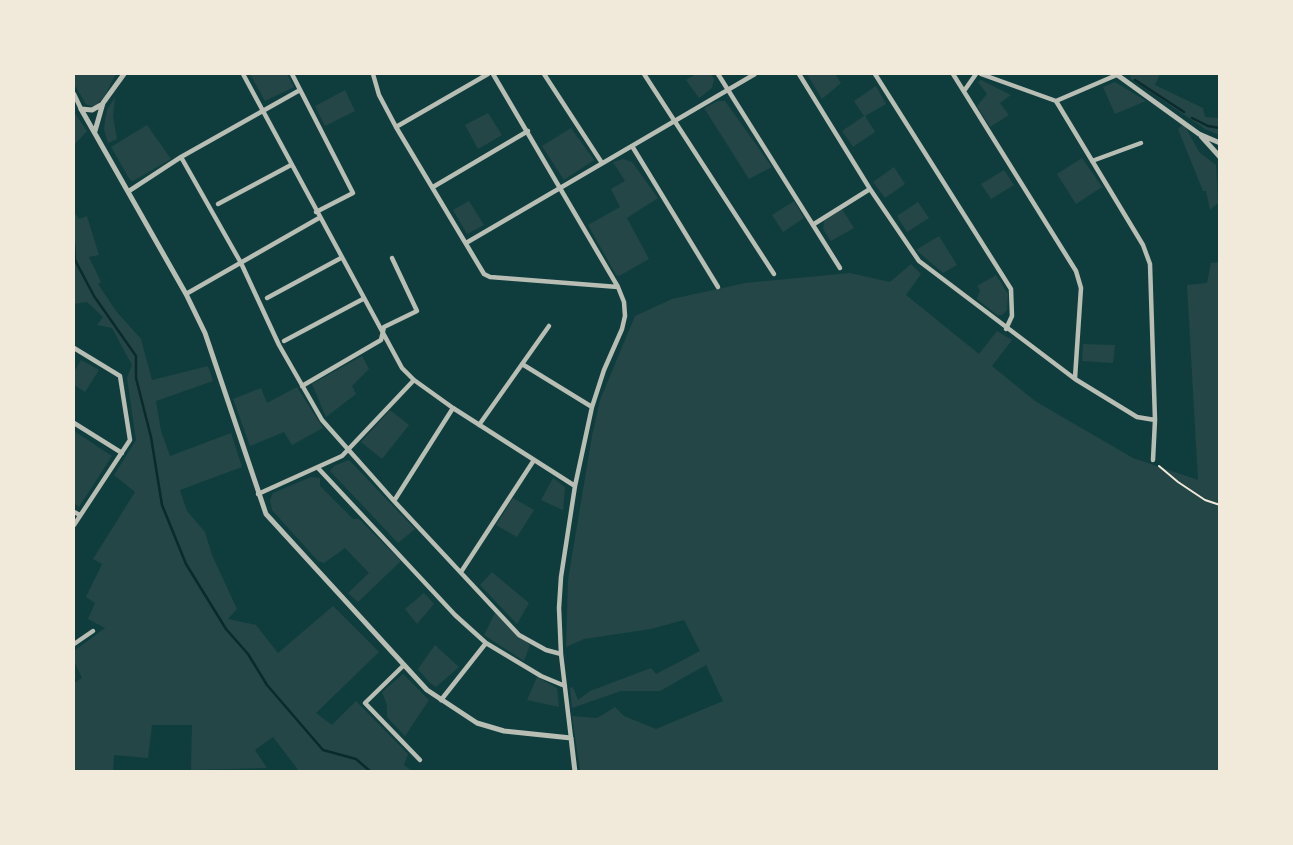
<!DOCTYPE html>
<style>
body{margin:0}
#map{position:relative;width:1293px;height:845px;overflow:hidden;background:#0f3d3e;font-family:Mulish,sans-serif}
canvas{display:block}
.frame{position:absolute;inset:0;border:75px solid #f1e9da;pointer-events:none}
</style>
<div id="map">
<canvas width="1293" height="845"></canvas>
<div class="frame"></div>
</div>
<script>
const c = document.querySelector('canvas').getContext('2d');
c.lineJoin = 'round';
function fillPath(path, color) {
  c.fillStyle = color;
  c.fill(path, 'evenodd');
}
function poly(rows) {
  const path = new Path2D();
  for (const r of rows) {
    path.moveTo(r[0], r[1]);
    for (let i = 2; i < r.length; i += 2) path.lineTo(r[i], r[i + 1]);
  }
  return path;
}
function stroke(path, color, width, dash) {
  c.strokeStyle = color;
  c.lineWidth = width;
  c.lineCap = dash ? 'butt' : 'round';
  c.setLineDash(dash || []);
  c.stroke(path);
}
fillPath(poly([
 [74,74,116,74,104,97,96,105,91,106,86,104,74,84],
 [250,74,287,74,294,87,265,101],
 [696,74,711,74,714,79,712,88,699,98,686,80],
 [807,74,835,74,841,83,822,99],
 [1130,74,1160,74,1155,85,1203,108,1205,117,1219,118,1219,135,1205,129,1131,79],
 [981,80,1011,95,1000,103,1009,115,990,127,977,106,987,94,978,82],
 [1115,82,1146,101,1115,114,1103,87],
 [876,86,886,104,865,116,875,132,853,147,842,131,864,116,854,101],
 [345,90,355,111,325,126,315,106],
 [115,97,113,116,117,139,108,143,104,130,105,120,107,110],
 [718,101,725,101,772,167,749,179,704,108],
 [74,112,87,131,74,145],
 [488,113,502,135,478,149,465,125],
 [1184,124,1199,152,1216,165,1218,203,1210,210,1206,191,1203,191,1178,129],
 [147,125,171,159,133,181,130,180,111,147],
 [571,128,594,160,564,180,542,146],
 [1082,158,1102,187,1076,204,1057,174],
 [623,159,632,162,658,198,627,218,649,259,619,276,616,275,588,225,620,207,611,189,625,181,613,162],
 [894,167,905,184,885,198,873,182],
 [1004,170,1014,185,991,199,981,184],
 [469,201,484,225,467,234,453,210],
 [794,201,804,218,783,232,772,215],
 [918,202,929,218,907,232,897,216],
 [842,209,854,228,831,241,823,229,824,221],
 [74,212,79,219,87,216,99,255,89,257,101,282,98,284,116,311,141,339,152,380,208,366,213,381,156,401,161,431,170,456,231,433,242,467,180,490,187,511,205,532,212,555,237,609,228,619,256,625,278,653,333,606,379,652,316,713,332,725,356,701,408,754,404,765,412,771,299,771,273,737,255,750,267,768,191,770,192,725,152,725,148,758,114,755,113,771,74,771,74,683,82,678,74,661,74,651,105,628,88,619,95,603,86,597,102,564,93,559,135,492,114,475,136,440,127,378,132,365,112,328,97,325,103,317,87,302,74,304],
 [939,236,957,265,943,273,916,250],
 [1219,262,1219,771,580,771,572,716,597,718,615,707,624,716,656,729,723,701,706,665,660,691,621,691,572,708,570,688,573,687,578,700,590,691,651,668,656,674,700,651,684,620,651,629,584,639,566,647,568,580,592,436,600,400,635,316,672,299,745,283,850,273,890,282,911,264,921,274,906,295,979,354,997,331,1012,340,992,366,1035,401,1133,458,1198,480,1187,285,1207,283,1211,263],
 [996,275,1008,294,1007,310,1002,315,997,315,977,299,980,290,977,286],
 [1083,344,1115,345,1113,363,1082,361],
 [362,356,369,369,352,386,356,394,326,417,312,384],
 [81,360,99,370,85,392,74,385,74,372],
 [297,387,323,428,292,445,284,432,250,446,233,399,261,388,267,403],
 [390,410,409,425,382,459,361,442],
 [74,431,112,456,79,507,74,503],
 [349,460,415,529,398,543,330,471,334,466],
 [311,477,320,478,320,486,353,519,359,519,401,561,358,602,348,593,369,573,345,548,324,563,318,561,272,510,270,500,273,493],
 [553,478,565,487,563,510,541,500],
 [513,498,534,510,517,537,496,525],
 [492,572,529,603,517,624,480,585],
 [424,593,434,604,417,624,405,609],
 [495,613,530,645,524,661,484,635],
 [435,645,459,667,436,687,430,683,418,669],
 [403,674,429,700,405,736,387,717,387,705,382,692],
 [537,677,557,688,559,707,527,700]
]), '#244646');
stroke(poly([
 [1135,80,1184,112],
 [1192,118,1208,126,1220,128],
 [74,242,75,260,94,296,136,356,136,378,151,437,162,505,186,564,226,629,248,654,267,685,323,750,356,759,371,772]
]), '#0a2a2b', 2.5);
stroke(poly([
 [1159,466,1178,482,1205,500,1220,505]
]), '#f1e9da', 2);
stroke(poly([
 [243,74,402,368,414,380,453,408,575,486],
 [292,74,353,193,316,212],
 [373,74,379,95,396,127,484,274,490,277,618,287],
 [493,74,618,287,624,302,625,316,622,329,604,370,592,407,575,486,561,577,559,608,561,654,571,738],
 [544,74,602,163],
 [644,74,774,274],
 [718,74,840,268],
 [799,74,870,189,919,261,1075,379,1137,417,1155,420],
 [875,74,1011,289,1012,316,1006,329],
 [953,74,1076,271,1081,288,1075,378],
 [981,74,1056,101,1119,74],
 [964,91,976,74],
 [74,94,81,109],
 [1056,101,1143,245,1150,264,1155,420,1153,460],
 [396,127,488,74],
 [632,146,718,287],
 [181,157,241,263,279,345,322,420,394,501,519,635,546,650,561,654],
 [1092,161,1141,143],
 [433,187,528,131],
 [129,191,181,157,300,90],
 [218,204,291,165],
 [814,224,870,189],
 [466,243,755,74],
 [186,294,319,218],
 [267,298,341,258],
 [284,341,363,299],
 [74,348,120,376,130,440,74,525],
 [522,364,592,407],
 [302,386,381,340,384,327,417,311,392,258],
 [74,423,122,453],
 [479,425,549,326],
 [318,468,455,615,486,643,541,676,565,686],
 [258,494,342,456,414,380],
 [394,501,453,408],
 [74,512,80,515],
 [461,572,534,460],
 [74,644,93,631],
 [404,665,365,703,420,760],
 [441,700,486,643]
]), '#b8beb3', 4.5);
stroke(poly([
 [1116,74,1199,134,1220,143],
 [81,109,186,294,205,333,266,514,427,690,477,723,504,731,571,738,575,772],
 [81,109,92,110,101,105],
 [95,131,103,103,124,74],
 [1201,136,1220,157]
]), '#b8beb3', 5);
</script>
